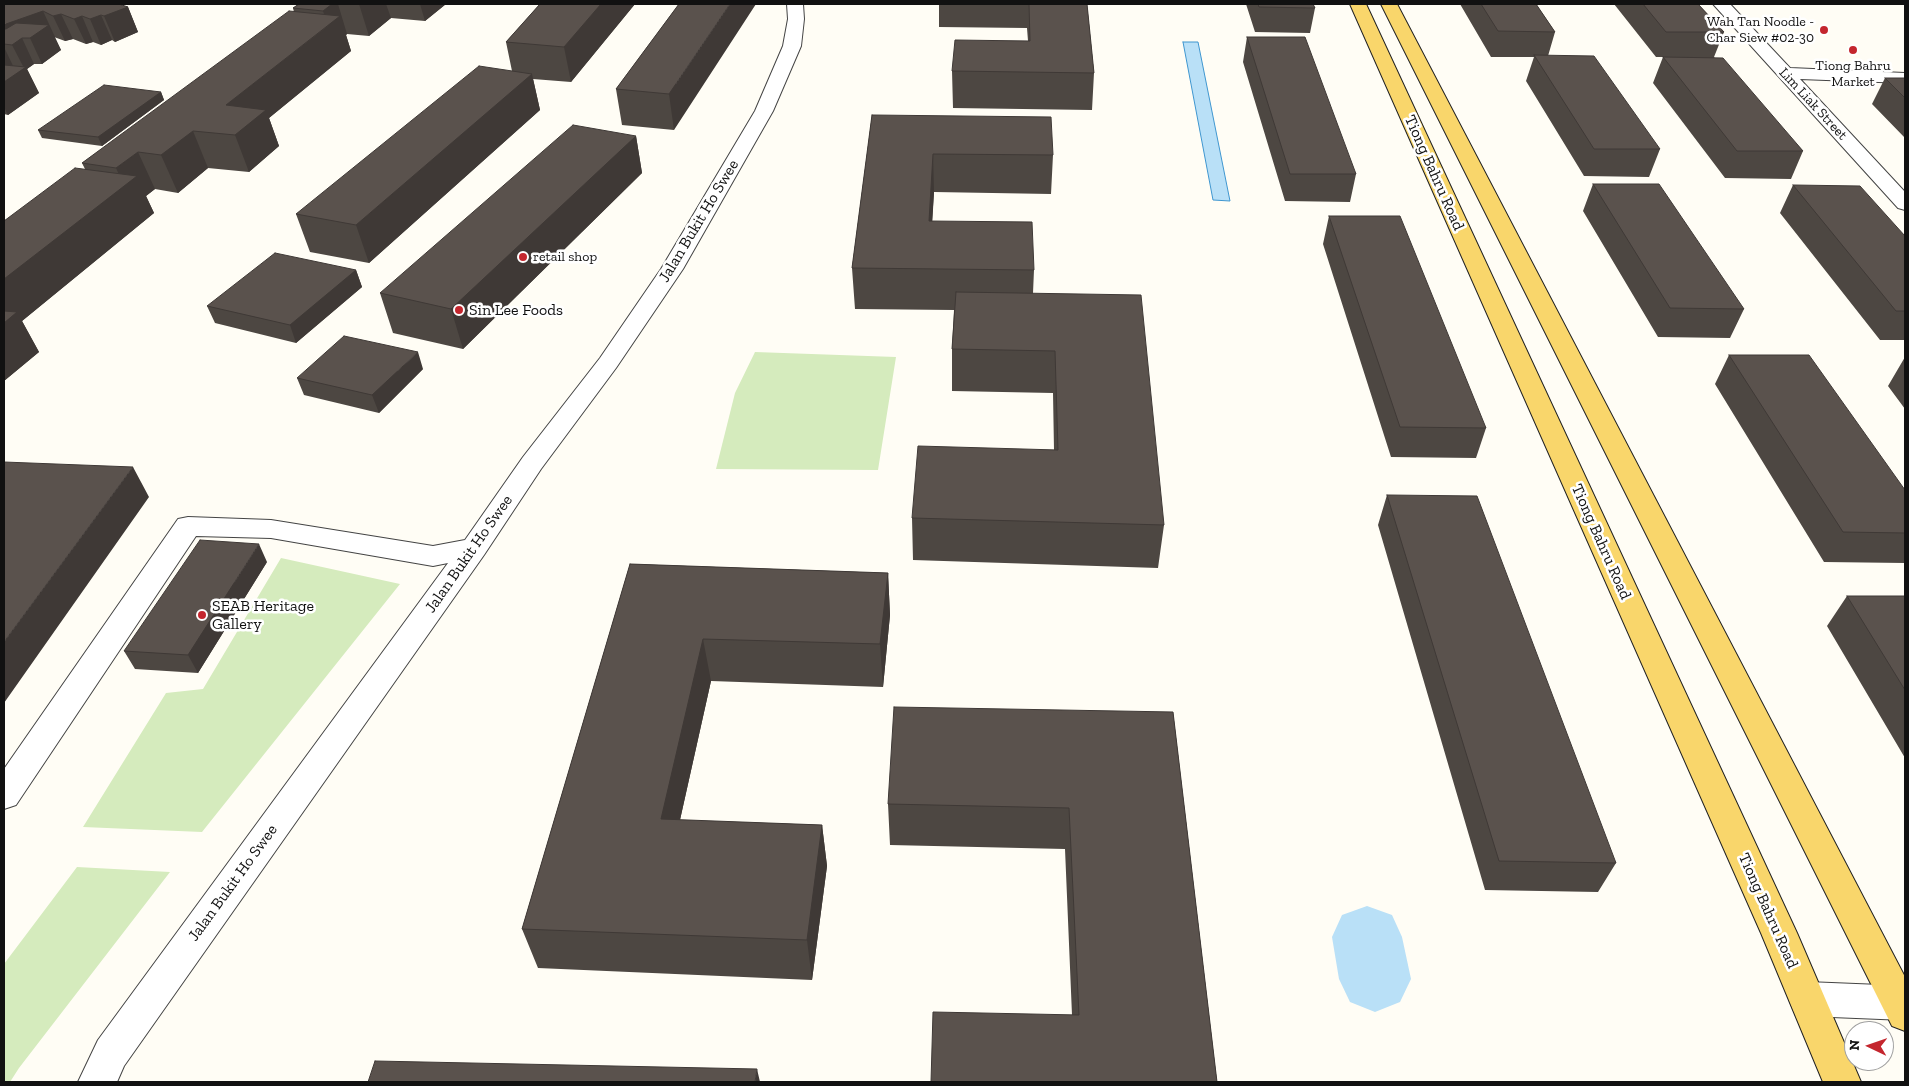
<!DOCTYPE html>
<html>
<head>
<meta charset="utf-8">
<style>
  body { margin:0 }
  #map { position:relative; width:1909px; height:1086px; overflow:hidden; background:#fffdf5; font-family:"Zilla Slab",serif }
  canvas { display:block }
  .frame { position:absolute; inset:0; border:5px solid #111; pointer-events:none }
  .north { position:absolute; left:1844px; top:1021px; width:50px; height:50px; box-sizing:border-box; background:#fff; border:1px solid #a0a0a0; border-radius:50%; rotate:273deg; font-size:14px; font-weight:700; line-height:20px; text-align:center; color:#111 }
  .north::after { content:''; display:block; margin:auto; width:18px; height:22px; background:#c4262e; clip-path:polygon(50% 0,100% 100%,50% 72%,0 100%) }
</style>
</head>
<body>
<div id="map">
<canvas width="1909" height="1086"></canvas>
<div class="frame"></div>
<div class="north">N</div>
</div>
<script>
const ctx = document.querySelector('canvas').getContext('2d');
ctx.lineJoin = 'round';
function fillPath(path, color) {
  ctx.fillStyle = color;
  ctx.fill(path, 'evenodd');
}
function toPath(rows) {
  const path = new Path2D();
  for (const r of rows) {
    path.moveTo(r[0], r[1]);
    for (let i = 2; i < r.length; i += 2) path.lineTo(r[i], r[i + 1]);
  }
  return path;
}
function trace(path, color, width, dash) {
  ctx.strokeStyle = color;
  ctx.lineWidth = width;
  ctx.lineCap = dash ? 'butt' : 'round';
  ctx.setLineDash(dash || []);
  ctx.stroke(path);
}
function write(font, color, halo, rows, align = 'center') {
  ctx.font = font + ' "Zilla Slab",serif';
  ctx.lineWidth = 5;
  ctx.setLineDash([]);
  ctx.textBaseline = 'middle';
  ctx.strokeStyle = halo;
  ctx.fillStyle = color;
  for (const [text, x, y, turn = 0] of rows) {
    ctx.save();
    ctx.translate(x, y);
    ctx.rotate((+turn || 0) * Math.PI / 180);
    ctx.textAlign = isNaN(turn) ? turn : align;
    if (halo) ctx.strokeText(text, 0, 0);
    ctx.fillText(text, 0, 0);
    ctx.restore();
  }
}
const green = toPath([
  [755,352,896,357,878,470,716,469,735,393],
  [281,558,400,584,202,832,83,827,166,693,203,689],
  [77,867,170,872,19,1068,10,1082,4,1082,4,964]
]);
const water = toPath([
  [1183,42,1198,42,1230,201,1213,200,1183,42]
]);
const canal = toPath([
  [1367,906,1392,915,1402,937,1411,979,1400,1002,1375,1012,1350,1002,1339,979,1332,937,1342,915,1367,906]
]);
const minor = toPath([
  [787,4,803,4,804,19,801,46,773,111,683,269,616,368,541,469,484,555,124,1066,117,1082,78,1082,98,1040,448,563,433,566,271,538,196,536,16,805,4,809,4,769,178,519,188,517,271,520,433,546,465,540,523,457,600,358,661,269,755,111,783,46,788,19,787,4],
  [1713,4,1730,4,1790,68,1905,73,1905,83,1800,79,1905,192,1905,210,1898,208,1713,4],
  [1807,982,1905,986,1905,1020,1807,1016,1794,1011,1789,999,1794,987,1807,982]
]);
const major = toPath([
  [1350,4,1366,4,1797,933,1861,1082,1823,1082,1761,933,1350,4],
  [1381,4,1397,4,1905,977,1905,1031,1892,1026,1381,4]
]);
const wall = toPath([
  [299,4,446,4,425,21,391,18,369,36,347,34,346,35,351,51,269,118,279,146,249,172,208,168,178,193,155,189,146,196,154,213,22,321,39,352,4,381,4,221,85,169,82,163,294,12,293,8],
  [540,4,635,4,571,82,533,79,540,110,369,263,310,252,296,214,512,71,506,42],
  [679,4,674,130,622,125,616,89],
  [939,4,1087,4,1094,73,1092,110,953,108,952,71,1028,41,1027,28,939,27],
  [1246,4,1313,4,1315,8,1310,33,1255,32],
  [1460,4,1536,4,1555,32,1548,56,1660,149,1649,177,1584,176,1526,81,1534,57,1491,57],
  [1614,4,1698,4,1724,32,1714,57,1803,151,1791,179,1725,178,1653,83,1663,57,1656,57],
  [4,5,128,7,138,32,115,42,112,40,101,45,93,42,86,44,73,39,65,41,54,37,61,50,42,64,34,64,27,69,39,93,8,115,4,114],
  [1247,37,1356,174,1350,202,1285,201,1243,62],
  [1885,78,1905,78,1905,138,1872,104],
  [161,92,164,100,102,146,42,138,38,130],
  [872,115,1053,155,1051,194,934,192,932,221,1034,270,1033,293,1164,525,1158,568,913,560,912,518,1054,450,1053,393,952,391,952,349,954,310,855,309,852,268],
  [636,136,642,173,463,349,393,333,380,293],
  [1593,184,1744,309,1730,338,1658,337,1583,211],
  [1793,185,1905,236,1905,340,1880,340,1780,213],
  [1329,216,1486,428,1476,458,1391,457,1323,244],
  [356,270,362,287,296,343,215,323,207,306],
  [1729,355,1905,490,1905,563,1824,562,1715,384],
  [1905,357,1905,409,1888,386],
  [423,369,379,413,304,395,297,378],
  [1387,495,1616,863,1598,892,1485,890,1378,525],
  [267,562,198,673,135,669,124,651],
  [630,564,888,573,890,615,883,687,711,681,680,820,822,825,827,866,812,980,538,968,522,929],
  [1847,596,1905,596,1905,758,1827,626],
  [1173,712,1217,1082,1072,1015,1065,849,890,845,888,804]
]);
const shadedWall = toPath([
  [332,4,338,4,347,34,346,35,351,51,269,118,279,146,249,172,235,135,226,105,328,26,323,11],
  [359,4,386,4,391,18,369,36],
  [420,4,446,4,425,21],
  [601,4,635,4,571,82,564,47],
  [730,4,756,4,674,130,669,94],
  [128,7,138,32,115,42,104,16],
  [43,11,61,50,42,64,30,38,22,38,34,64,27,69,39,93,8,115,4,107,4,82,24,68,12,45,4,38,4,26,6,24],
  [61,14,73,39,65,41,53,16],
  [101,15,112,40,101,45,90,19],
  [82,16,93,42,86,44,74,19],
  [4,47,15,70,4,67],
  [532,74,540,110,369,263,356,225],
  [161,92,164,100,102,146,98,137],
  [193,131,208,168,178,193,161,155],
  [636,136,642,173,463,349,451,309],
  [138,152,155,189,146,196,154,213,22,321,39,352,4,381,4,279,124,186,116,168],
  [933,154,934,192,930,261,929,221],
  [356,270,362,287,296,343,290,325],
  [418,352,423,369,379,413,372,395],
  [133,467,149,497,4,703,4,642],
  [259,544,267,562,198,673,188,655],
  [888,573,890,615,883,687,880,644],
  [703,639,711,681,671,860,661,819],
  [822,825,827,866,812,980,807,940],
  [757,1069,760,1082,755,1082]
]);
const building = toPath([
  [7,4,119,4,128,7,104,16,101,15,90,19,82,16,74,19,61,14,53,16,43,11,6,24,4,26,4,5,7,4],
  [299,4,332,4,323,11,293,8,299,4],
  [540,4,601,4,564,47,506,42,540,4],
  [679,4,730,4,669,94,616,89,679,4],
  [1029,4,1087,4,1094,73,952,71,955,40,1030,41,1029,4],
  [1258,4,1313,4,1315,8,1259,7,1258,4],
  [1481,4,1536,4,1555,32,1498,31,1481,4],
  [1643,4,1698,4,1724,32,1666,32,1643,4],
  [289,11,340,16,226,105,266,110,235,135,193,131,161,155,138,152,116,168,82,163,289,11],
  [16,23,49,25,30,38,22,38,12,45,4,44,4,29,6,29,16,23],
  [1247,37,1305,37,1356,174,1290,174,1247,37],
  [1534,55,1594,56,1660,149,1594,149,1534,55],
  [1663,57,1723,58,1803,151,1737,151,1663,57],
  [4,65,26,67,4,82,4,65],
  [479,66,532,74,356,225,296,214,479,66],
  [1885,78,1905,78,1905,98,1885,78],
  [104,85,161,92,98,137,38,130,104,85],
  [872,115,1051,117,1053,155,933,154,929,221,1032,222,1034,270,852,268,872,115],
  [573,125,636,136,451,309,380,293,573,125],
  [75,168,137,176,4,279,4,221,75,168],
  [1593,184,1659,184,1744,309,1670,308,1593,184],
  [1793,185,1860,186,1905,236,1905,311,1896,311,1793,185],
  [1329,216,1400,216,1486,428,1400,427,1329,216],
  [275,253,356,270,290,325,207,306,275,253],
  [956,292,1141,295,1164,525,912,518,918,446,1058,450,1055,351,952,349,956,292],
  [4,311,17,312,4,323,4,311],
  [344,336,418,352,372,395,297,378,344,336],
  [1729,355,1809,355,1905,490,1905,533,1843,532,1729,355],
  [4,462,133,467,4,642,4,462],
  [1387,495,1477,496,1616,863,1499,861,1387,495],
  [200,540,259,544,188,655,124,651,200,540],
  [630,564,888,573,880,644,703,639,661,819,822,825,807,940,522,929,630,564],
  [1847,596,1905,596,1905,690,1847,596],
  [894,707,1173,712,1217,1082,931,1082,933,1012,1079,1015,1069,808,888,804,894,707],
  [375,1061,757,1069,755,1082,368,1082,375,1061]
]);
const markers = [
  [1824,30,5,"#c4262e"],
  [1853,50,5,"#c4262e"],
  [523,257,5,"#c4262e"],
  [459,310,5,"#c4262e"],
  [202,615,5,"#c4262e"]
];
const farPoinames = [
  ["Wah Tan Noodle -",1814,22],
  ["Char Siew #02-30",1814,38],
  ["Tiong Bahru",1853,66,"center"],
  ["Market",1853,82,"center"],
  ["retail shop",533,257,"left"]
];
const farStreetnames = [
  ["Lim Liak Street",1813,104,47]
];
const streetNames = [
  ["Tiong Bahru Road",1434,173,66],
  ["Jalan Bukit Ho Swee",699,221,-59],
  ["Tiong Bahru Road",1601,542,66],
  ["Jalan Bukit Ho Swee",469,554,-55],
  ["Jalan Bukit Ho Swee",233,883,-54],
  ["Tiong Bahru Road",1768,911,66]
];
const poiNames = [
  ["Sin Lee Foods",469,310],
  ["SEAB Heritage",212,606],
  ["Gallery",212,624]
];
fillPath(green, '#d5ebbd');
fillPath(water, '#b9e0f7');
trace(water, '#3f96cf', 1);
fillPath(canal, '#b9e0f7');
trace(minor, '#444', 2);
trace(major, '#222', 2);
fillPath(minor, '#fff');
fillPath(major, '#f9d66b');
fillPath(wall, '#4d4742');
fillPath(shadedWall, '#3f3936');
fillPath(building, '#5a524d');
trace(building, '#3f3936', 1);
for (const [x, y, r, color] of markers) {
  const dot = new Path2D();
  dot.arc(x, y, r, 0, 2 * Math.PI);
  ctx.fillStyle = color;
  ctx.fill(dot);
  trace(dot, '#fff', 2);
}
write('14px', '#111', '#fff', farPoinames, 'right');
write('14px', '#111', '#fff', farStreetnames);
write('16px', '#111', '#fff', streetNames);
write('16px', '#111', '#fff', poiNames, 'left');
</script>
</body>
</html>
